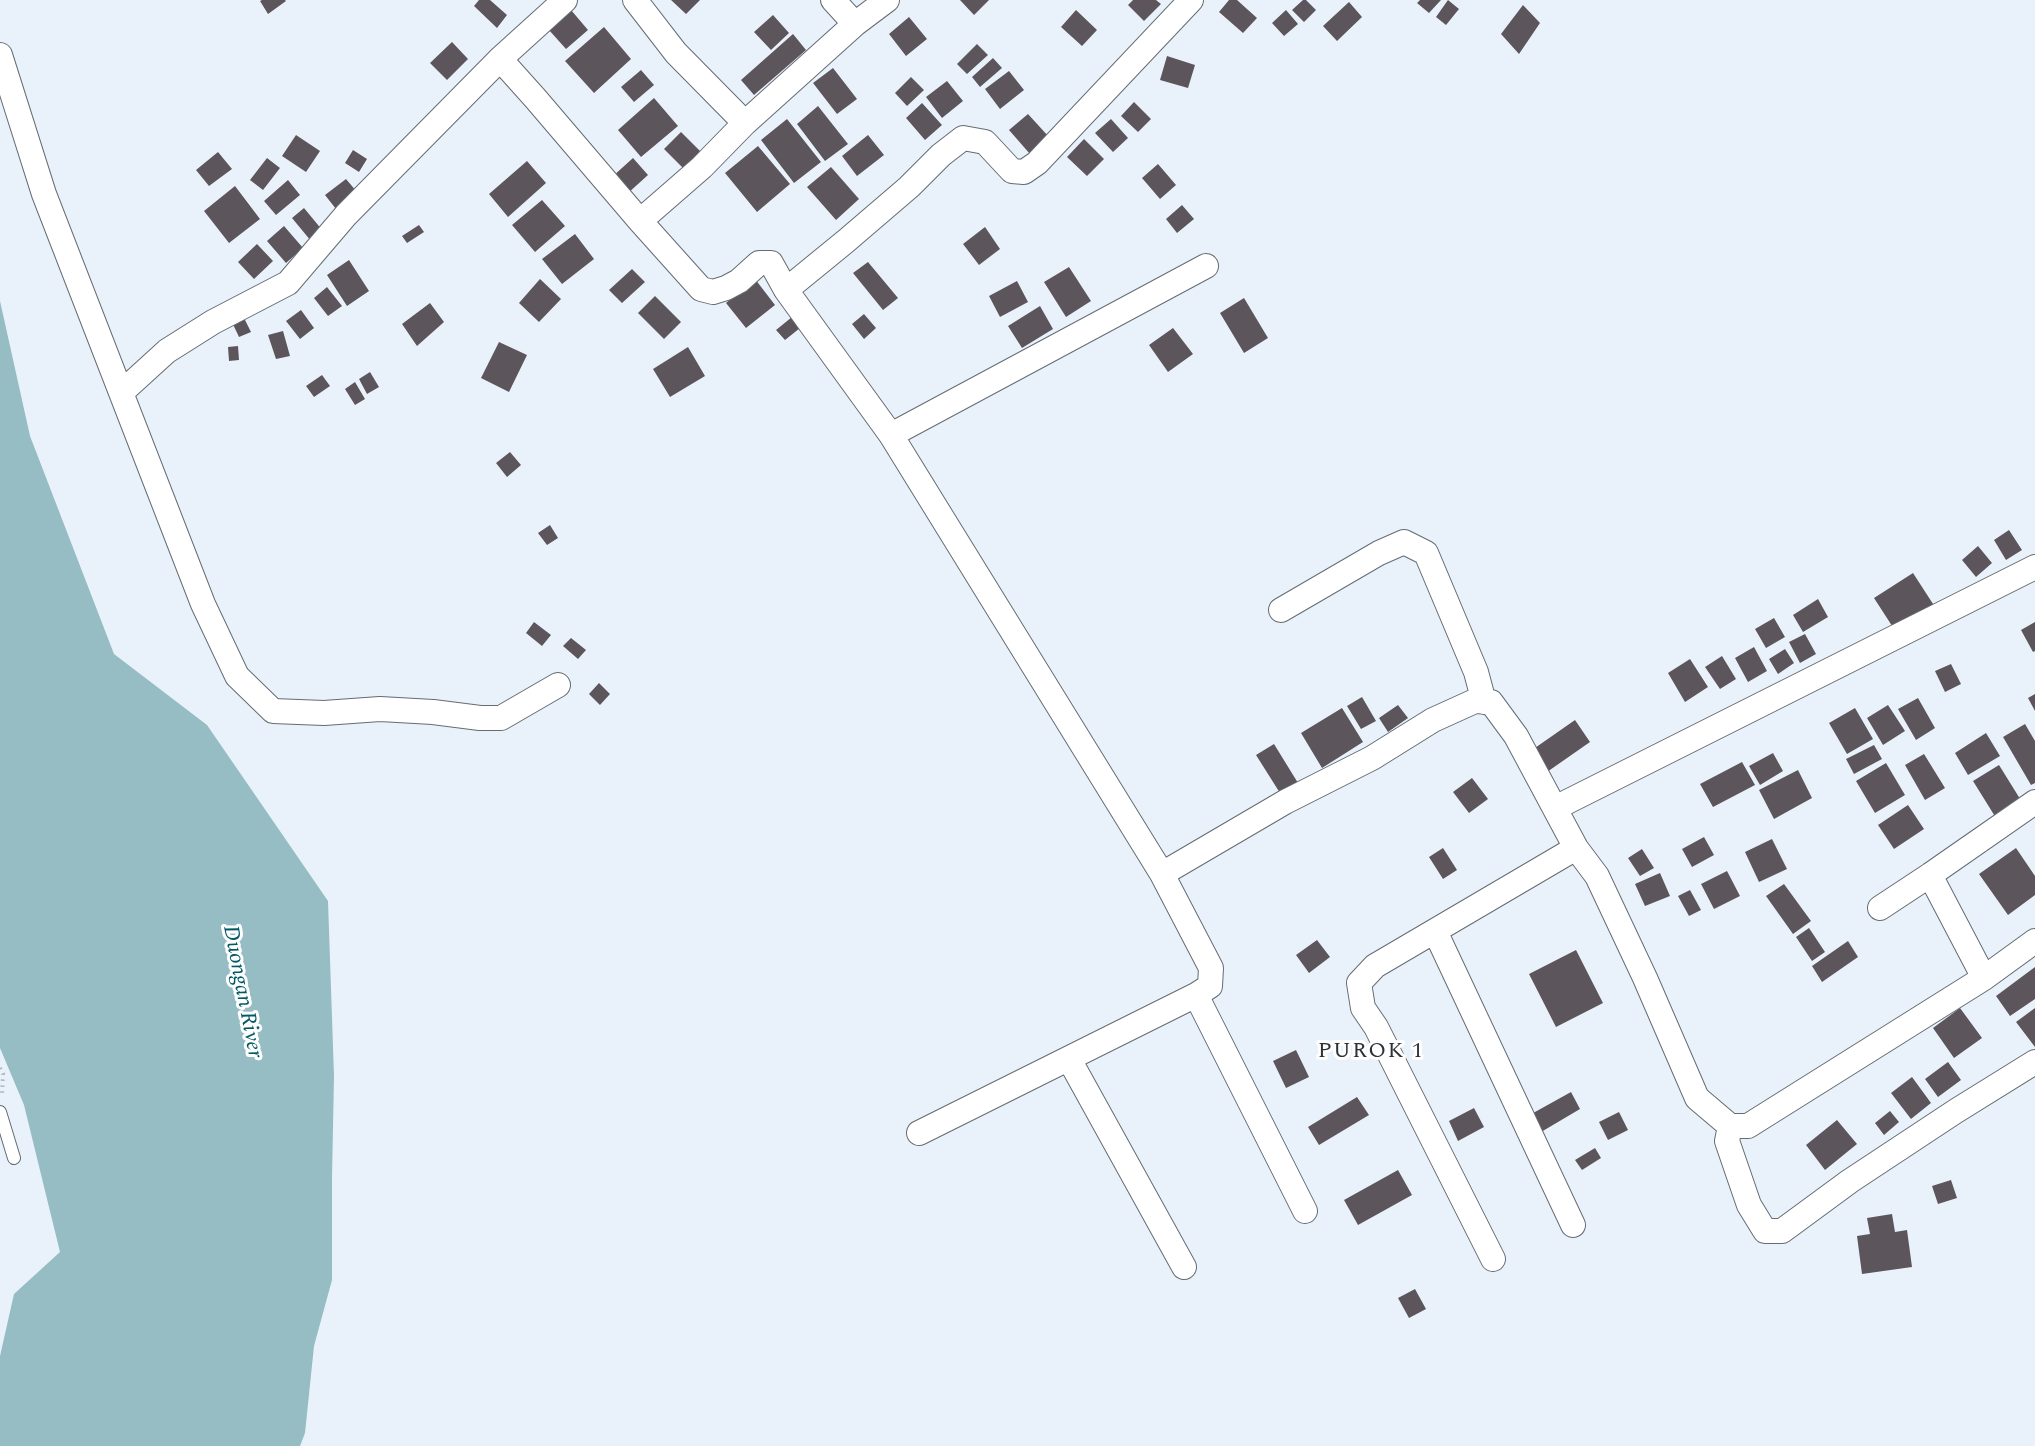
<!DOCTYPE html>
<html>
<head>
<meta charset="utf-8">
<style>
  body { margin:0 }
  canvas { display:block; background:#e9f2fa }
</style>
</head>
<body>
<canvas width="2035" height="1446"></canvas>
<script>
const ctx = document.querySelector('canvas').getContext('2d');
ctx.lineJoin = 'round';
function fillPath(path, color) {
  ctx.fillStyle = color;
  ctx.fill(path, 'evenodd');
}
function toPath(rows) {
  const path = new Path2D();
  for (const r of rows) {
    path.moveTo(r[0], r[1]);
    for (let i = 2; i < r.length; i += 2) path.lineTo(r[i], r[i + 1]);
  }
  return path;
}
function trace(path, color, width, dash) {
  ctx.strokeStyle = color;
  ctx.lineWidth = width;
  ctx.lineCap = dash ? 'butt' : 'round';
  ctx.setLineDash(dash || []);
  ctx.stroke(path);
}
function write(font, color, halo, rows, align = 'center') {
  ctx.font = font + ' Spectral,serif';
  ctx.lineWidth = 6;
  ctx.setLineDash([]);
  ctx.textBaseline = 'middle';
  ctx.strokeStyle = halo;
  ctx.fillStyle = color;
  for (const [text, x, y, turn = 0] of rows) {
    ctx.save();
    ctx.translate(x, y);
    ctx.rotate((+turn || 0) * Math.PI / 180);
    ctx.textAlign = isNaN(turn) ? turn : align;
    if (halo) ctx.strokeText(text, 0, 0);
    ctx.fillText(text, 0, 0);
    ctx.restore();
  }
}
const water = toPath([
  [0,301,30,436,114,654,207,725,328,901,334,1076,332,1177,332,1280,314,1346,305,1433,300,1446,0,1446,0,1356,14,1294,60,1252,24,1105,0,1048]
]);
const building = toPath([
  [262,0,285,0,286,1,268,14,260,1],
  [479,0,490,0,507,15,497,28,474,6],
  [671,0,700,0,686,14],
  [960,0,989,0,974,15],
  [1133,0,1156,0,1161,4,1144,21,1128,5],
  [1229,0,1237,0,1257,18,1243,33,1219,12],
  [1303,0,1306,0,1316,10,1304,22,1292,10],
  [1420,0,1441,0,1429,13,1417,3],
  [1448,0,1459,9,1446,25,1436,17],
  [1349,2,1362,17,1337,41,1323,26],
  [1523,5,1540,23,1519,54,1501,34],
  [571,10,588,30,566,49,549,30],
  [1076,10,1097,30,1082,46,1061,27],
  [1286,10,1298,24,1284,36,1272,23],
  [773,15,789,33,771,50,754,32],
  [909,17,927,39,906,56,889,34],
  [604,27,631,59,594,93,565,61],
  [793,34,806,50,754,95,741,80],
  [452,42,468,59,447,80,430,63],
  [977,44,988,55,967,74,957,64],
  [1167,56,1195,65,1188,88,1160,80],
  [993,58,1002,68,980,87,972,77],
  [833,68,857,99,837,114,813,83],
  [641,70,654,85,634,102,621,87],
  [1009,71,1024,90,1000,109,985,89],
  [911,77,924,90,907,106,895,93],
  [947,81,963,101,942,118,926,97],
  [654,98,678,126,641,157,618,130],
  [1134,102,1151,119,1138,132,1121,116],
  [922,103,942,125,925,140,906,118],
  [818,106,848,144,825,161,797,124],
  [1028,114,1049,137,1030,154,1009,130],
  [787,119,821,162,794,183,761,140],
  [1111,119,1128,138,1113,152,1095,133],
  [681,132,702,153,685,170,664,149],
  [296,135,320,151,306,172,282,156],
  [868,135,884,155,857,176,842,156],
  [1084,139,1104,159,1087,176,1067,157],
  [758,146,790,184,757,212,725,173],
  [353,150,367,159,359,172,345,163],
  [218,152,232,169,209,186,196,170],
  [267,158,280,168,263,190,250,180],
  [633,158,648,175,627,194,612,177],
  [527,161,546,183,508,217,489,194],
  [1158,164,1176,185,1160,199,1142,178],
  [831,167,859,199,836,220,807,187],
  [346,179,357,192,336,209,325,195],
  [288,180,300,195,276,215,264,201],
  [235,186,260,219,229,243,204,211],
  [542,200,565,226,535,252,512,225],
  [1182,205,1194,219,1177,233,1166,219],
  [304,208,323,231,311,241,292,218],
  [419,225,424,232,407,243,402,236],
  [284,226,303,248,286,263,267,241],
  [985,227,1000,249,979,265,963,244],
  [575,234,594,259,562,284,542,259],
  [257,244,273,261,254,279,238,262],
  [349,260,369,291,347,306,327,275],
  [868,262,898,298,883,310,853,273],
  [1069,267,1091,301,1066,317,1044,282],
  [632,269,645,282,622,303,609,290],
  [540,279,561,299,539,322,519,303],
  [755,279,775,305,746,328,726,303],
  [1017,281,1028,302,1000,317,989,296],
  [327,287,342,306,328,316,314,298],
  [655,296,681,322,664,339,638,313],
  [1244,298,1268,338,1244,353,1220,313],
  [430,303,444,322,417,346,402,324],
  [1040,306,1053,329,1022,348,1008,326],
  [301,310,314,328,300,339,286,321],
  [241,312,251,332,239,337,230,318],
  [864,314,876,328,864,339,852,324],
  [792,317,800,328,785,340,776,330],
  [1173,328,1193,354,1168,372,1149,345],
  [283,331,290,356,276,359,268,335],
  [499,342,527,355,509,392,481,378],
  [238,346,239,360,229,361,228,347],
  [688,347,705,376,670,397,653,369],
  [370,372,379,387,367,394,359,379],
  [322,375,330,386,314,397,306,386],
  [355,382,365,399,355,405,345,389],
  [510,452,521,465,507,477,496,463],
  [550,525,558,538,547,545,538,533],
  [2009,530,2022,550,2006,560,1994,540],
  [1978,546,1992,563,1976,577,1962,560],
  [1913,573,1935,607,1896,632,1874,598],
  [1818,599,1828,617,1803,632,1793,615],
  [1774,618,1785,637,1766,648,1755,629],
  [534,622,551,635,542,646,526,633],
  [2035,622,2035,651,2033,652,2021,630],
  [1805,634,1816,654,1800,663,1789,642],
  [571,638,586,650,578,659,563,646],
  [1754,647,1767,671,1748,682,1735,658],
  [1785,649,1794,663,1778,674,1769,659],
  [1722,656,1736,679,1720,689,1705,667],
  [1690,659,1708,687,1685,702,1668,673],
  [1951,664,1961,684,1945,692,1935,671],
  [599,683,610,694,600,705,589,694],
  [2035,694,2035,711,2028,698],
  [1362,697,1376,721,1361,729,1347,706],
  [1918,698,1935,728,1916,740,1898,709],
  [1398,705,1408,718,1388,732,1379,718],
  [1888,705,1905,731,1883,745,1867,718],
  [1342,708,1363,742,1322,768,1301,733],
  [1855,708,1873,739,1847,754,1829,723],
  [1575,720,1590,742,1547,772,1532,750],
  [2025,724,2035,741,2035,783,2031,785,2003,737],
  [1986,733,2000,756,1968,775,1955,753],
  [1274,744,1298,783,1280,793,1256,755],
  [1874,745,1882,759,1854,774,1846,759],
  [1773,753,1783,771,1760,785,1749,766],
  [1924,754,1945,788,1925,800,1905,765],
  [1742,762,1755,785,1713,807,1700,784],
  [1886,763,1905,795,1875,813,1856,781],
  [1999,765,2022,802,1996,818,1973,781],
  [1798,770,1812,798,1774,819,1759,790],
  [1472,778,1488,799,1469,813,1453,792],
  [1908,805,1924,829,1894,849,1878,825],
  [1704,837,1714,855,1692,867,1682,849],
  [1772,839,1787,869,1759,882,1745,852],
  [1443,848,1457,870,1443,879,1429,857],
  [2016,848,2035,876,2035,895,2008,915,1979,874],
  [1642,849,1654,868,1640,876,1628,858],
  [1727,871,1740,896,1714,909,1701,884],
  [1660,873,1670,896,1645,906,1635,884],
  [1784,884,1811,921,1793,934,1766,896],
  [1690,890,1701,910,1689,916,1678,896],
  [1809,928,1825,952,1812,961,1796,937],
  [1317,940,1330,957,1309,973,1296,955],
  [1848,941,1858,957,1822,982,1812,966],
  [1576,950,1603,1003,1556,1027,1529,974],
  [2035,967,2035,999,2010,1016,1996,996],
  [1960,1008,1982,1038,1954,1058,1933,1028],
  [2035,1008,2035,1047,2016,1022],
  [1296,1050,1309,1077,1286,1088,1273,1061],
  [1948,1062,1961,1080,1938,1097,1925,1079],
  [1912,1077,1931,1103,1911,1119,1891,1093],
  [1571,1092,1580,1109,1536,1135,1526,1117],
  [1357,1097,1369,1115,1319,1145,1308,1127],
  [1474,1108,1484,1127,1458,1141,1449,1121],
  [1890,1111,1899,1122,1884,1135,1875,1123],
  [1619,1112,1628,1130,1608,1140,1599,1122],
  [1837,1120,1857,1144,1825,1170,1806,1145],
  [1595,1148,1601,1158,1582,1170,1575,1160],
  [1398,1170,1412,1195,1358,1225,1344,1200],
  [1951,1180,1957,1198,1938,1204,1932,1186],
  [1892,1214,1895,1232,1907,1230,1912,1267,1862,1274,1857,1236,1870,1234,1867,1218],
  [1415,1289,1426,1309,1409,1318,1398,1298]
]);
const path = toPath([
  [0,1068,3,1074,2,1094]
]);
const lane = toPath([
  [0,1112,14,1158]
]);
const street = toPath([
  [635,0,676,53,745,123],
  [833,0,855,24],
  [0,55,44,194,203,604,237,676,273,711,324,713,380,709,433,712,480,718,501,718,558,685],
  [500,59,535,98,640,221,701,289,713,292,726,288,739,281,759,263,771,263,786,290,891,435,1162,874,1211,968,1210,986,1196,995,919,1133],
  [640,221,702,167,745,123,855,24,887,0],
  [786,290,846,241,909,187,941,155,963,138,985,142,1012,171,1024,172,1037,163,1191,0],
  [122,392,167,351,213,322,288,283,346,215,500,59,565,0],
  [891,435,1206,266],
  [1281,610,1379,553,1404,542,1426,553,1476,672,1484,702],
  [1555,808,2035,567],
  [1162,874,1285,802,1372,758,1433,720,1475,701,1491,702,1516,736,1576,848,1597,876,1645,978,1697,1098,1730,1126,1748,1126,1984,978,2035,941],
  [1930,875,1984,978],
  [1880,908,1930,875,2035,802],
  [1435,931,1573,1225],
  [1196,995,1305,1211],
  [1069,1059,1184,1267],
  [1730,1126,1727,1141,1749,1205,1765,1231,1782,1231,1850,1181,1956,1111,2035,1062],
  [1493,1259,1376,1027,1363,1008,1359,983,1375,966,1576,848]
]);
const waterNames = [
  ["Duongan River",241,992,79]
];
const neighbourhoodNames = [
  ["PUROK 1",1371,1053]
];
fillPath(water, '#96bcc4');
fillPath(building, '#5d555c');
trace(lane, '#656c73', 14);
trace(street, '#656c73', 26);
trace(path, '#aeb6bc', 4, [1.5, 4.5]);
trace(lane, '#fff', 12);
trace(street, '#fff', 24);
write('italic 22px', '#035865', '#fefefe', waterNames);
ctx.letterSpacing = '1.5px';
write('22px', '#2e3235', '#fefefe', neighbourhoodNames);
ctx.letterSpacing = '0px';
</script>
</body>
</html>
